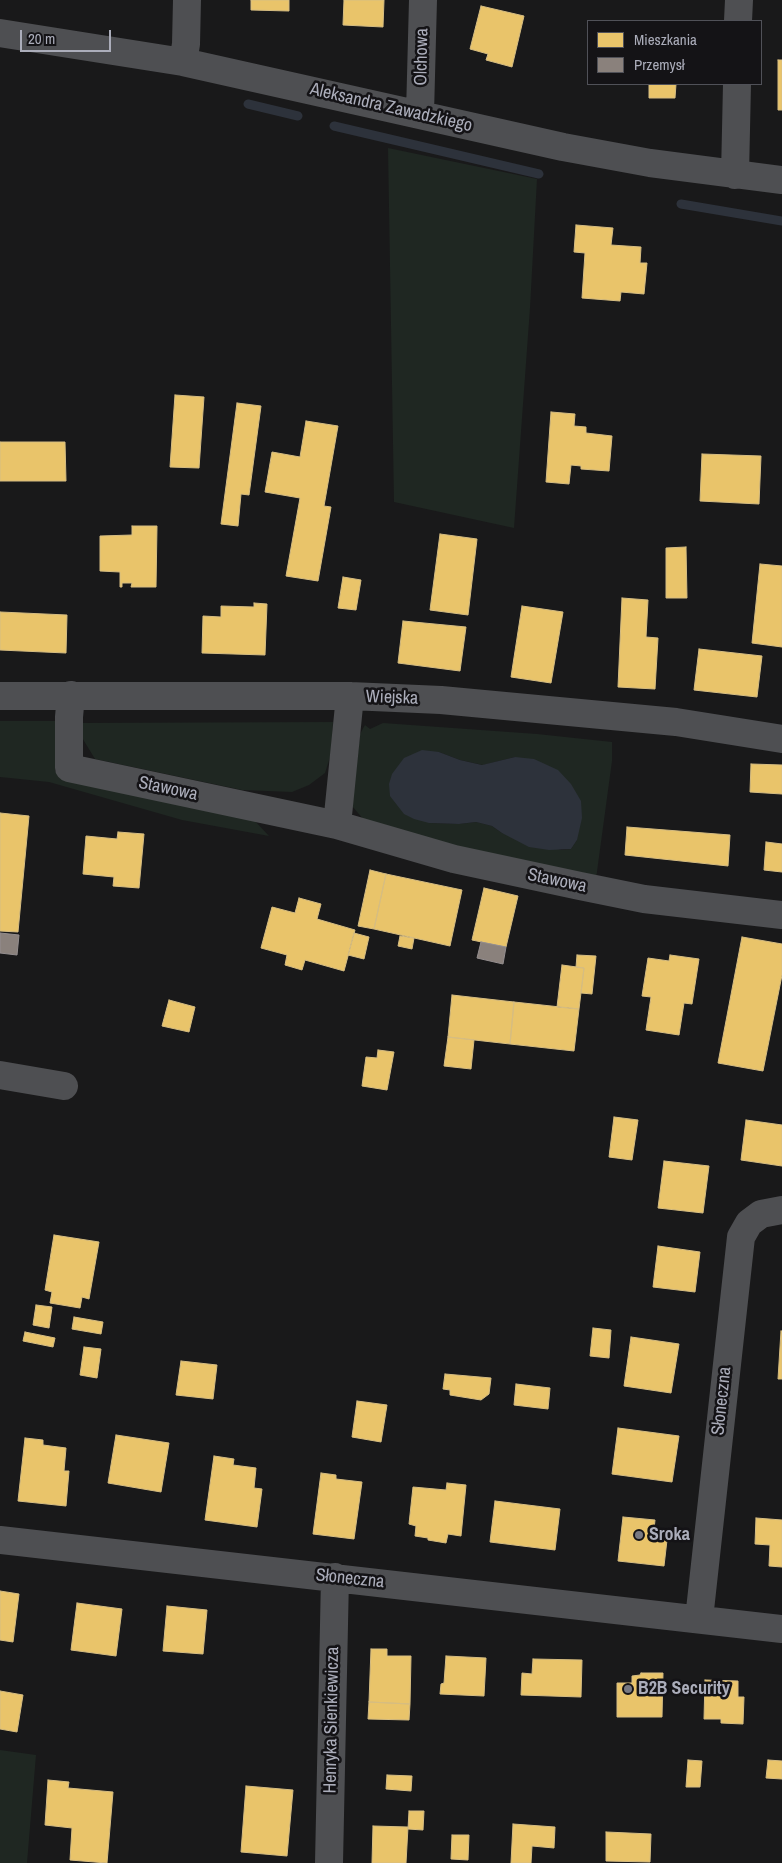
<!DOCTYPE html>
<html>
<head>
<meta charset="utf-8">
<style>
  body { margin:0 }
  #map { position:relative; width:782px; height:1863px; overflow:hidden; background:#19191a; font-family:"Archivo Narrow",sans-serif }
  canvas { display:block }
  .legend { position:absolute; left:587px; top:20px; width:175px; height:65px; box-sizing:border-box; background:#141316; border:1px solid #505158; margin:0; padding:6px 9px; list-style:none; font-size:15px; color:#abadba }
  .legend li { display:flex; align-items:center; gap:10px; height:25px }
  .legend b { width:25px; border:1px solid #505158 }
  .scale { position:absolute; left:20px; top:30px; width:91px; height:22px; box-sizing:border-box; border:2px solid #abadba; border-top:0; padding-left:6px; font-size:15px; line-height:18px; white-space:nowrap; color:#abadba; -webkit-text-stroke:4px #141316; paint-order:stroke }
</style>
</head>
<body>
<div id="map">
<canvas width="782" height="1863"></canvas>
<ul class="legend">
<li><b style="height:14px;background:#e9c46a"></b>Mieszkania</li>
<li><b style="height:14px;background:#8a817c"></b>Przemysł</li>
</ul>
<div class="scale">20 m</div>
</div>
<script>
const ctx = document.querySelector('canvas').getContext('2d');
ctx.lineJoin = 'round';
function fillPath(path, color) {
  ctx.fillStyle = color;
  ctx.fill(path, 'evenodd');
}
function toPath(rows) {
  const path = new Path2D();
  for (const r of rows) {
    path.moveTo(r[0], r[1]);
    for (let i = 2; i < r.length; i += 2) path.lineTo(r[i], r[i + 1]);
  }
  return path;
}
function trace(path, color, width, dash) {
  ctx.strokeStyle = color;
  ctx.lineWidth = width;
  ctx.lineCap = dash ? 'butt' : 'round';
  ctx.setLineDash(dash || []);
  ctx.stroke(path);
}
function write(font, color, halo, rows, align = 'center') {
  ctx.font = font + ' "Archivo Narrow",sans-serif';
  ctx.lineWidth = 5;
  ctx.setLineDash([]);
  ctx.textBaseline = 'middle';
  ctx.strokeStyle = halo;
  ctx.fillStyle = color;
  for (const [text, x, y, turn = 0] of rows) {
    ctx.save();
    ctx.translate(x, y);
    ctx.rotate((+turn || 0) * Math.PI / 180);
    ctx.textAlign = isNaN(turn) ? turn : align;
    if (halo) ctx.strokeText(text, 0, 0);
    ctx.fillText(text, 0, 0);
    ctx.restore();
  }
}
const green = toPath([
  [388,148,537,179,530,308,514,528,394,502],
  [0,721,59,721,55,771,254,820,269,836,182,820,49,782,0,777],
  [333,722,331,754,325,773,309,785,292,792,242,790,95,759,81,736,77,723],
  [383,723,537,734,612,742,612,761,596,879,370,827,352,806,360,734,365,725,370,729],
  [439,752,460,760,483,765,515,757,577,840,571,849,561,850,502,833,492,826,476,822,459,824,429,823],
  [0,1750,36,1755,27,1863,0,1863]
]);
const water = toPath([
  [422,750,439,752,460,760,482,765,515,757,534,759,558,770,571,784,581,801,582,818,577,840,571,849,549,850,529,847,502,833,492,826,476,822,459,824,429,823,414,819,404,814,390,796,389,784,392,774,404,758]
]);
const homes = toPath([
  [251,0,289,0,289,11,251,10,251,0],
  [344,0,384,0,383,27,343,25,344,0],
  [481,6,524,16,512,67,486,60,488,54,470,49,481,6],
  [778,60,782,60,782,110,778,110,778,60],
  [649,84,676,84,675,98,649,98,649,84],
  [576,225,613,228,611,245,641,247,640,263,647,263,644,294,621,292,620,301,582,298,585,253,574,252,576,225],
  [175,395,204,397,199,468,170,467,175,395],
  [237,403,261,406,249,495,241,494,238,526,221,524,237,403],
  [551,412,575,414,574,426,586,427,586,433,612,436,609,471,581,469,581,466,571,465,569,484,546,482,551,412],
  [306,421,338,426,324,506,331,507,318,581,286,576,300,498,265,492,272,452,300,457,306,421],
  [0,442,65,442,66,481,0,481,0,442],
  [702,454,761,456,759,504,700,501,702,454],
  [132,526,157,526,156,587,131,587,132,583,122,583,122,587,120,587,120,572,100,571,100,536,132,535,132,526],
  [440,534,477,539,468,615,430,610,440,534],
  [686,547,687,598,666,598,666,548,686,547],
  [760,564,782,566,782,647,752,643,760,564],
  [343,577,361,580,356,610,338,608,343,577],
  [622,598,648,600,646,637,658,638,655,689,618,687,622,598],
  [254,603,267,604,265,655,202,653,203,616,221,617,221,606,254,607,254,603],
  [522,606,563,612,551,683,511,677,522,606],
  [0,612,67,615,66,653,0,650,0,612],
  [403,621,466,627,460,671,398,663,403,621],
  [699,649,762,656,757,697,694,690,699,649],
  [751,764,782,765,782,794,750,792,751,764],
  [0,813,29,816,18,932,0,931,0,813],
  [627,827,730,835,728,866,625,855,627,827],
  [118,832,144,834,139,888,113,886,114,877,83,874,86,836,117,839,118,832],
  [766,842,782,844,782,872,764,870,766,842],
  [370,870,386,874,374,929,358,926,370,870],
  [386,874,462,890,450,946,374,929,386,874],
  [484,888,518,896,506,947,472,940,484,888],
  [299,898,321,904,317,919,355,930,344,971,305,960,302,970,285,965,287,955,261,948,272,907,295,913,299,898],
  [354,933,369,937,364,959,348,955,354,933],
  [400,936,414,938,412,949,398,946,400,936],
  [742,937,782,944,782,975,763,1071,718,1063,742,937],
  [577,955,596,956,592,994,581,993,584,968,576,967,577,955],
  [670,955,699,959,692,1004,684,1003,679,1035,646,1030,651,997,642,996,648,958,669,961,670,955],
  [562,965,584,968,579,1009,557,1007,562,965],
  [452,995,514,1002,510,1044,448,1037,452,995],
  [169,1000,195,1007,189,1032,162,1026,169,1000],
  [514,1002,579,1009,574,1051,510,1044,514,1002],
  [448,1037,474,1040,471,1069,444,1066,448,1037],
  [378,1050,394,1052,387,1090,362,1086,366,1057,377,1058,378,1050],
  [614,1117,638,1120,632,1160,609,1157,614,1117],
  [746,1120,782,1125,782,1166,741,1160,746,1120],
  [664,1161,709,1166,703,1213,658,1208,664,1161],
  [54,1235,99,1242,89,1299,82,1297,80,1308,50,1303,52,1292,45,1290,54,1235],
  [658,1246,700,1252,695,1292,653,1287,658,1246],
  [36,1305,52,1307,49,1328,33,1325,36,1305],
  [74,1317,103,1322,101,1334,72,1329,74,1317],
  [593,1328,611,1330,609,1358,590,1356,593,1328],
  [781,1331,782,1331,782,1379,778,1379,781,1331],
  [25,1332,55,1338,53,1347,23,1341,25,1332],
  [631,1337,679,1344,671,1393,624,1386,631,1337],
  [84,1347,101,1349,97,1378,80,1375,84,1347],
  [181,1361,217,1365,213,1399,176,1395,181,1361],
  [445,1374,491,1378,489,1394,481,1400,450,1395,450,1390,443,1389,445,1374],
  [516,1384,550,1388,548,1409,514,1405,516,1384],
  [357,1401,387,1405,381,1442,352,1437,357,1401],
  [618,1428,679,1436,672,1482,612,1474,618,1428],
  [116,1435,169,1443,161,1492,108,1483,116,1435],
  [25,1438,43,1440,43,1445,66,1448,64,1471,69,1471,66,1506,18,1501,25,1438],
  [214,1456,234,1459,233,1465,256,1468,254,1488,262,1489,257,1527,205,1520,214,1456],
  [321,1473,336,1475,336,1479,362,1482,354,1539,313,1534,321,1473],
  [447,1483,466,1485,461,1536,448,1534,446,1543,428,1540,428,1538,415,1536,416,1526,409,1524,413,1487,446,1490,447,1483],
  [495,1501,560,1509,555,1550,490,1542,495,1501],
  [623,1517,655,1520,653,1539,667,1540,664,1566,618,1561,623,1517],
  [756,1518,782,1520,782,1567,769,1566,770,1545,755,1544,756,1518],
  [0,1591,19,1594,13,1642,0,1640,0,1591],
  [77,1603,122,1609,116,1656,71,1650,77,1603],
  [167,1606,207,1610,203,1654,163,1651,167,1606],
  [371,1649,387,1649,387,1656,411,1656,410,1704,369,1702,371,1649],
  [446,1656,486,1658,484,1696,440,1694,441,1684,444,1683,446,1656],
  [533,1659,582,1660,581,1697,521,1695,522,1673,532,1674,533,1659],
  [641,1673,663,1673,662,1717,617,1717,617,1683,632,1683,632,1676,640,1675,641,1673],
  [705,1680,738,1681,738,1697,744,1697,743,1724,721,1723,721,1719,704,1719,705,1680],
  [0,1691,23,1695,17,1732,0,1729,0,1691],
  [369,1702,410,1704,409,1720,368,1719,369,1702],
  [688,1760,702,1761,700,1787,686,1787,688,1760],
  [768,1760,782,1761,782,1779,766,1778,768,1760],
  [387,1775,412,1776,411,1791,386,1789,387,1775],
  [48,1780,69,1782,68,1788,113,1792,107,1863,70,1860,72,1828,45,1825,48,1780],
  [246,1786,293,1790,287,1856,241,1852,246,1786],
  [409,1811,424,1811,423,1830,408,1829,409,1811],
  [513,1824,555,1827,554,1848,532,1846,531,1863,511,1863,513,1824],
  [373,1826,408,1827,406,1863,372,1863,373,1826],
  [606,1832,651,1834,650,1862,606,1861,606,1832],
  [452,1835,469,1835,468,1860,451,1859,452,1835]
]);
const industry = toPath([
  [0,933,19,935,17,955,0,953,0,933],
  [481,942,506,947,503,964,477,958,481,942]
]);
const stream = toPath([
  [248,104,298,116],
  [334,126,539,174],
  [681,204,782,221]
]);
const minor = toPath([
  [738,21,739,0],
  [0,33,183,62,563,147,650,163,782,180],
  [183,62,186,44,187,0],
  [420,114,423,0],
  [735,175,737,84],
  [71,695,69,717,69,768,337,825],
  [0,696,350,696,441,700,676,722,782,739],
  [350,696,337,825,454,859,580,886,644,899,782,915],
  [0,1075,64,1086],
  [0,1540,782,1629],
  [699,1619,741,1237,749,1223,761,1214,782,1210],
  [329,1863,335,1577]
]);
const markers = [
  [639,1535,5,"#787982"],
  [628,1689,5,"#787982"]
];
const streetNames = [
  ["Olchowa",422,57,-89],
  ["Aleksandra Zawadzkiego",391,108,13],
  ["Wiejska",392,698,2],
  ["Stawowa",168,789,12],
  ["Stawowa",557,881,12],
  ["Słoneczna",722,1401,-84],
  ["Słoneczna",350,1579,6],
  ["Henryka Sienkiewicza",332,1720,-89]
];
const poiNames = [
  ["Sroka",649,1535],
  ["B2B Security",638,1689]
];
fillPath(green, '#1f2722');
fillPath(water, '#2d323b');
fillPath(homes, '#e9c46a');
trace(homes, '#d6bd82', 1);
fillPath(industry, '#8a817c');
trace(industry, '#948e8f', 1);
trace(stream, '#2d323b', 9);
trace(minor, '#4e4f52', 28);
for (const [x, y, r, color] of markers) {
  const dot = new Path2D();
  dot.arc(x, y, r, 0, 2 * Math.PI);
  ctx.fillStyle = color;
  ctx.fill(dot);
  trace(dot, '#141316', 2);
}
write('18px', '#abadba', '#141316', streetNames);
write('bold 18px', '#abadba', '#141316', poiNames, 'left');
</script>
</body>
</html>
